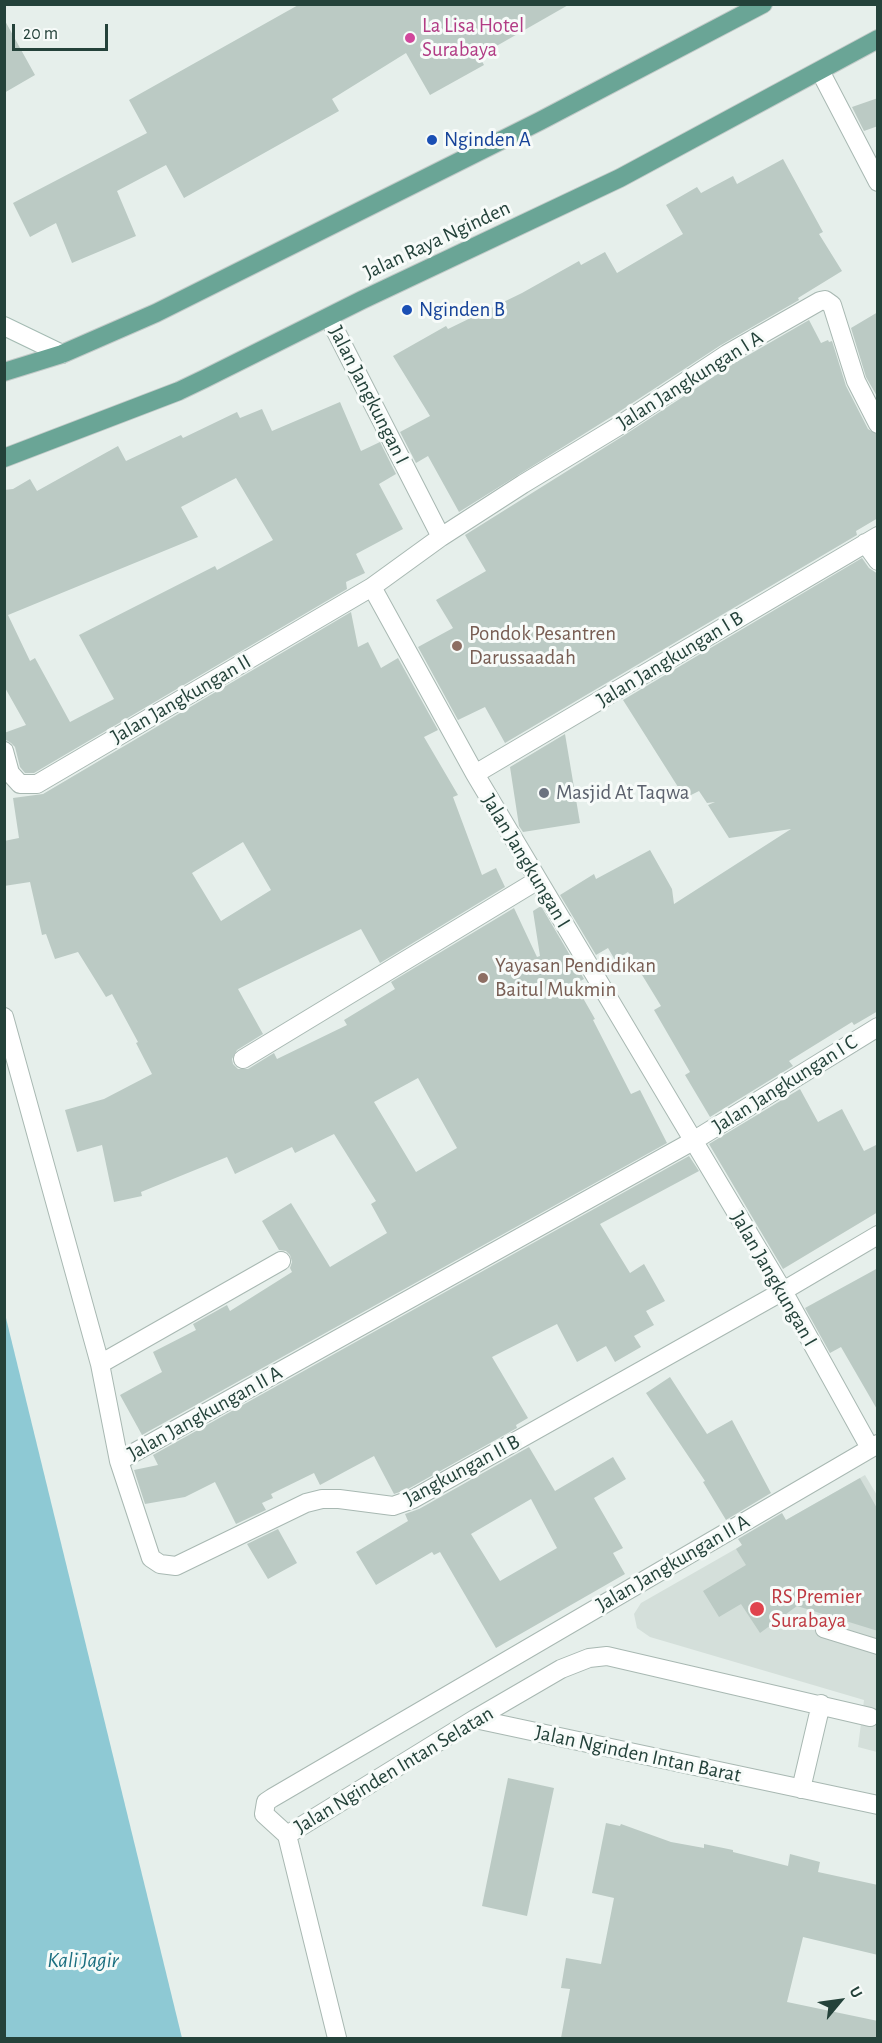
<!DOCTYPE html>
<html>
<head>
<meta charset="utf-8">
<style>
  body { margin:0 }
  #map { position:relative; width:882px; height:2043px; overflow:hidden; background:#e6efeb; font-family:"Alegreya Sans",sans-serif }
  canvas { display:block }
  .frame { position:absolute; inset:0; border:6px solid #24423a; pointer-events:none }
  .north { position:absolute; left:810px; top:1971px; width:60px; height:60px; -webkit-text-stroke:4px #f7fbf9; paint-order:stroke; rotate:61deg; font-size:16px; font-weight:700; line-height:24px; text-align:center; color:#24423a }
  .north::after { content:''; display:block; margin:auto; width:21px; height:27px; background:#24423a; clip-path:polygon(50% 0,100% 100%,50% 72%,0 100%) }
  .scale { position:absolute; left:12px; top:24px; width:96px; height:27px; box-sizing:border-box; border:3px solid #24423a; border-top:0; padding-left:8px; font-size:18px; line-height:21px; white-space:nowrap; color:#24423a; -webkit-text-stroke:4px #f7fbf9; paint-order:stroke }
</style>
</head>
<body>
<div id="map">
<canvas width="882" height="2043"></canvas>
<div class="frame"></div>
<div class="north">U</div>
<div class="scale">20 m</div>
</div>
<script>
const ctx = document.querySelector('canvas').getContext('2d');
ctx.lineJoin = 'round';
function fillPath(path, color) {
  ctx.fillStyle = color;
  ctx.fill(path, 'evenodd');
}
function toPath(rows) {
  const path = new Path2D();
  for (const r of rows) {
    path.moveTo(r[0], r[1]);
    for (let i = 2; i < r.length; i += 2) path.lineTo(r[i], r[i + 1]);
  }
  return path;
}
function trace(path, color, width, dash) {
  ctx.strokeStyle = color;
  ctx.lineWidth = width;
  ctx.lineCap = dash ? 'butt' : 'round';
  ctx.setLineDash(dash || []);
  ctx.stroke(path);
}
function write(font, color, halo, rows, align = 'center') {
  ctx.font = font + ' "Alegreya Sans",sans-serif';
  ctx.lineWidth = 6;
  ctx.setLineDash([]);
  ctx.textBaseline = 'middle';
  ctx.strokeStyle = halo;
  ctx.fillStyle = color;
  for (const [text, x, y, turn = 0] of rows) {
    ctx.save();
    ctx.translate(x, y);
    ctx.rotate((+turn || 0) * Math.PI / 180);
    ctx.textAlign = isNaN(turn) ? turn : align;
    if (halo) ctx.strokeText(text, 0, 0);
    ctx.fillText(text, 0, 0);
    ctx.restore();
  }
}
const built = toPath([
  [865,1475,878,1497,877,1752,858,1747,864,1700,650,1637,637,1628,634,1614,641,1603]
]);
const water = toPath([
  [5,1314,182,2038,5,2038]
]);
const building = toPath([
  [300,4,570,4,479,56,484,65,430,95,406,53,332,99,339,111,184,198,166,165,117,191,136,236,72,263,56,223,30,237,13,203,147,133,129,100],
  [4,19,35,75,4,93],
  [878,98,878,126,864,131,852,107],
  [783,159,823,232,819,234,842,271,798,298,799,300,721,345,611,417,459,512,428,456,416,463,400,432,430,416,393,356,446,326,448,329,522,293,579,261,581,265,605,252,617,273,683,234,666,205,697,187,701,193,733,176,737,184],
  [878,312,878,398,866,377,851,328],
  [809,320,821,343,828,340,829,342,832,341,846,386,868,429,878,435,878,518,856,531,857,535,505,743,485,707,458,720,418,647,453,628,436,600,486,571,465,535,623,436,733,364],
  [340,402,361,451,380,442,396,474,379,484,403,529,356,554,365,573,346,582,347,589,34,773,25,773,20,767,15,747,11,743,6,740,4,736,4,733,26,725,4,686,4,490,13,489,30,479,37,491,118,446,126,461,181,435,183,438,237,412,240,418,262,409,272,431],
  [236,478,273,540,217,570,215,566,79,635,114,699,70,722,35,658,30,661,8,615,198,537,181,507],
  [862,558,869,568,878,574,878,1011,854,1025,852,1022,789,1061,793,1066,710,1117,685,1075,690,1072,654,1010,661,1006,628,952,615,960,608,948,596,955,560,895,594,874,596,879,650,850,672,889,674,904,791,829,729,838,708,805,715,802,707,803,699,791,685,798,623,700],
  [351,612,358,647,368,642,381,668,398,658,438,730,424,737,458,795,453,797,482,875,496,868,505,887,380,963,361,929,238,989,263,1034,237,1050,232,1059,233,1064,238,1069,248,1069,274,1053,277,1059,347,1025,344,1020,395,989,391,982,514,908,537,957,540,956,533,911,541,906,584,979,575,984,595,1019,593,1020,631,1094,640,1090,667,1143,142,1435,120,1395,162,1372,153,1352,196,1330,193,1324,227,1305,230,1311,292,1272,290,1268,292,1262,290,1255,286,1251,279,1250,262,1221,291,1203,330,1267,387,1233,371,1204,376,1201,334,1134,295,1153,292,1147,235,1174,227,1157,141,1192,142,1196,114,1202,102,1145,77,1152,65,1110,104,1099,152,1074,136,1043,138,1042,112,994,106,997,78,952,55,959,46,934,42,935,30,882,4,886,4,841,19,838,13,798,43,794],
  [243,842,271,890,221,921,192,873],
  [418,1078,457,1148,416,1172,374,1102],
  [565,734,580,823,523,832,519,826,510,767],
  [800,1089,818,1122,842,1109,864,1151,878,1144,878,1212,783,1269,709,1144],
  [689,1156,699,1171,600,1224,630,1273,644,1264,665,1301,646,1311,654,1325,634,1336,641,1347,615,1362,606,1346,577,1362,557,1324,492,1357,528,1418,516,1425,517,1428,408,1489,394,1494,374,1456,320,1485,314,1473,271,1494,273,1498,262,1503,266,1510,236,1524,215,1482,185,1497,145,1504,134,1470,158,1465,153,1455],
  [878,1268,878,1411,841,1347,830,1353,805,1308],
  [670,1377,707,1434,732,1420,771,1493,726,1520,703,1482,705,1481,646,1393],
  [529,1447,555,1491,613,1457,626,1479,594,1498,623,1548,613,1553,625,1574,496,1648,440,1552,434,1555,432,1552,376,1585,356,1552,408,1521,405,1514,419,1509],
  [531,1499,557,1548,500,1581,471,1534],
  [860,1478,878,1510,878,1631,797,1606,760,1633,741,1604,719,1617,703,1591,746,1565,736,1549,742,1545,738,1539,782,1513,786,1520],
  [278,1529,297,1563,268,1579,247,1544],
  [508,1778,554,1788,527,1916,482,1906],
  [606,1823,620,1826,621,1824,671,1842,704,1848,704,1844,733,1850,733,1852,788,1866,790,1854,820,1862,818,1872,878,1885,878,1955,803,1937,787,2002,878,2021,878,2038,561,2038,570,1989,561,1988,566,1958,601,1964,614,1898,592,1893]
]);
const lane = toPath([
  [823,1630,878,1647]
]);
const street = toPath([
  [820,71,878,182],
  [329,318,441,537],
  [865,543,878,561],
  [372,587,475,774,783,1291,870,1448],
  [4,751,10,773,20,784,37,784,372,587,441,537,523,484,617,427,727,354,820,301,825,300,832,305,856,381,878,424],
  [475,774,878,536],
  [4,1017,100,1364,119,1461,151,1558,160,1564,176,1566,306,1503,322,1499,339,1499,393,1506,413,1499,783,1291,878,1235],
  [243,1059,538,880],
  [100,1364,281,1261],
  [119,1461,693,1141,878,1027],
  [475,1719,878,1805],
  [801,1789,821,1704],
  [287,1835,264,1814,266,1802,272,1798,878,1444],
  [287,1835,475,1719,561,1669,589,1658,607,1656,870,1717],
  [287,1835,337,2038]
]);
const secondary = toPath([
  [4,326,62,354]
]);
const primary = toPath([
  [4,372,62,354,156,313,540,121,763,4],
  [4,458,179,391,204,379,362,300,620,178,878,39]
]);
const markers = [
  [410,38,6,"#d1479c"],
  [432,140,6,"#1a4fb4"],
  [407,310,6,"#1a4fb4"],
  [457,646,6,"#8d6e63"],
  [544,793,6,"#6b7280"],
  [483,978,6,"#8d6e63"],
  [757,1609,8,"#e0444e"]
];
const hotelNames = [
  ["La Lisa Hotel",422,26],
  ["Surabaya",422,50]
];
const transitNames = [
  ["Nginden A",444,140],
  ["Nginden B",419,310]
];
const streetNames = [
  ["Jalan Raya Nginden",437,240,-25],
  ["Jalan Jangkungan I A",690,380,-32],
  ["Jalan Jangkungan I",369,395,63],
  ["Jalan Jangkungan I B",670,659,-31],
  ["Jalan Jangkungan II",181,699,-30],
  ["Jalan Jangkungan I",526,861,59],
  ["Jalan Jangkungan I C",785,1084,-32],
  ["Jalan Jangkungan I",774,1279,60],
  ["Jalan Jangkungan II A",205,1413,-29],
  ["Jangkungan II B",462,1470,-28],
  ["Jalan Jangkungan II A",673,1563,-30],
  ["Jalan Nginden Intan Barat",638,1754,12],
  ["Jalan Nginden Intan Selatan",394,1770,-31]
];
const educationNames = [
  ["Pondok Pesantren",469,634],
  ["Darussaadah",469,658],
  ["Yayasan Pendidikan",495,966],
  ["Baitul Mukmin",495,990]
];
const worshipNames = [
  ["Masjid At Taqwa",556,793]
];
const healthNames = [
  ["RS Premier",771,1597],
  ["Surabaya",771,1621]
];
const waterNames = [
  ["Kali Jagir",83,1960]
];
fillPath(built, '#d4dfda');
fillPath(water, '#8ec9d4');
fillPath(building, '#bbcac4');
trace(lane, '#a8b8b2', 16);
trace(street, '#a8b8b2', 20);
trace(secondary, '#a4bbb3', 20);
trace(primary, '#c2cac8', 20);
trace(lane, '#fff', 14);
trace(street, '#fff', 18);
trace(secondary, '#fff', 18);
trace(primary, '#6aa596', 18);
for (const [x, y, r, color] of markers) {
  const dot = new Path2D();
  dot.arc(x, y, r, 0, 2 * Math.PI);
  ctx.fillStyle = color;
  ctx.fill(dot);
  trace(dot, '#f7fbf9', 2);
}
write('21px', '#b23c85', '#f7fbf9', hotelNames, 'left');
write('21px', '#164399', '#f7fbf9', transitNames, 'left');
write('21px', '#24423a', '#f7fbf9', streetNames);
write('21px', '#785e54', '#f7fbf9', educationNames, 'left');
write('21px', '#5b616d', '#f7fbf9', worshipNames, 'left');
write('21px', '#be3a42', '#f7fbf9', healthNames, 'left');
write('italic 22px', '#1c6f80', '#f7fbf9', waterNames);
</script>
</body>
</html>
